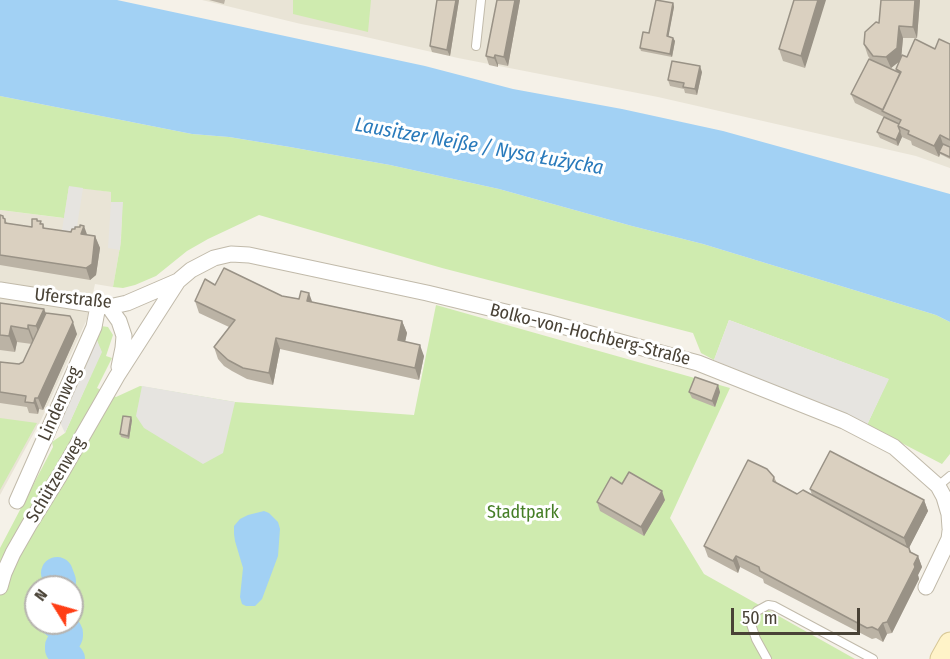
<!DOCTYPE html>
<html>
<head>
<meta charset="utf-8">
<style>
  body { margin:0 }
  #map { position:relative; width:950px; height:659px; overflow:hidden; background:#f5f1e8; font-family:"Fira Sans Condensed",sans-serif }
  canvas { display:block }
  .north { position:absolute; left:24px; top:575px; width:60px; height:60px; box-sizing:border-box; background:#fff; border:2px solid #b6b3af; border-radius:50%; rotate:307deg; font-size:16px; font-weight:700; line-height:24px; text-align:center; color:#494236 }
  .north::after { content:''; display:block; margin:auto; width:21px; height:27px; background:#ff3e15; clip-path:polygon(50% 0,100% 100%,50% 72%,0 100%) }
  .scale { position:absolute; left:731px; top:608px; width:129px; height:27px; box-sizing:border-box; border:3px solid #494236; border-top:0; padding-left:8px; font-size:18px; line-height:21px; white-space:nowrap; color:#494236; -webkit-text-stroke:4px #fff; paint-order:stroke }
</style>
</head>
<body>
<div id="map">
<canvas width="950" height="659"></canvas>
<div class="north">N</div>
<div class="scale">50 m</div>
</div>
<script>
const ctx = document.querySelector('canvas').getContext('2d');
ctx.lineJoin = 'round';
function fillPath(path, color) {
  ctx.fillStyle = color;
  ctx.fill(path, 'evenodd');
}
function toPath(rows) {
  const path = new Path2D();
  for (const r of rows) {
    path.moveTo(r[0], r[1]);
    for (let i = 2; i < r.length; i += 2) path.lineTo(r[i], r[i + 1]);
  }
  return path;
}
function trace(path, color, width, dash) {
  ctx.strokeStyle = color;
  ctx.lineWidth = width;
  ctx.lineCap = dash ? 'butt' : 'round';
  ctx.setLineDash(dash || []);
  ctx.stroke(path);
}
function write(font, color, halo, rows, align = 'center') {
  ctx.font = font + ' "Fira Sans Condensed",sans-serif';
  ctx.lineWidth = 6;
  ctx.setLineDash([]);
  ctx.textBaseline = 'middle';
  ctx.strokeStyle = halo;
  ctx.fillStyle = color;
  for (const [text, x, y, turn = 0] of rows) {
    ctx.save();
    ctx.translate(x, y);
    ctx.rotate((+turn || 0) * Math.PI / 180);
    ctx.textAlign = isNaN(turn) ? turn : align;
    if (halo) ctx.strokeText(text, 0, 0);
    ctx.fillText(text, 0, 0);
    ctx.restore();
  }
}
const residential = toPath([
  [202,0,950,0,950,168,916,156,658,97,458,58,357,35,301,24],
  [69,186,111,192,121,241,113,287,95,284,87,319,41,420,0,495,0,210,63,218]
]);
const green = toPath([
  [293,0,371,0,368,32,293,14],
  [0,96,192,134,229,137,290,147,390,165,499,189,632,226,703,244,936,315,950,322,950,454,942,464,867,425,888,379,729,320,714,360,701,353,693,333,442,268,259,215,208,239,187,251,156,276,135,285,123,288,113,287,121,241,122,202,111,202,111,192,69,187,64,218,0,210],
  [436,305,730,388,670,518,704,574,855,659,0,659,0,548,53,447,52,442,65,433,101,352,96,338,101,326,108,327,113,335,106,356,112,358,97,388,116,397,140,386,235,402,414,415],
  [36,587,72,587,72,623,36,623],
  [0,418,37,423,0,490]
]);
const parking = toPath([
  [69,186,83,188,76,233,62,230],
  [111,202,123,202,120,250,108,248],
  [729,320,889,379,867,425,714,360],
  [96,338,102,352,65,433,59,420],
  [142,386,235,402,223,453,203,464,144,428,136,416]
]);
const water = toPath([
  [0,0,117,0,425,66,513,89,622,109,723,131,950,194,950,322,936,315,703,244,632,226,499,189,390,165,290,147,229,137,192,134,0,96],
  [264,511,269,513,278,522,280,529,278,556,262,599,255,606,246,606,242,604,240,597,243,568,235,541,234,534,234,526,240,519,248,515]
]);
const river = toPath([
  [57,573,60,581,59,587],
  [57,623,64,628,67,633,67,636,61,646,61,649,69,659]
]);
const service = toPath([
  [476,46,481,0],
  [938,486,950,476],
  [767,659,756,639,751,624,754,615,757,611,768,605,774,606,873,659]
]);
const minor = toPath([
  [0,290,109,307,127,303,178,281],
  [109,307,119,321,124,336,123,348,119,367],
  [17,501,94,327,98,306],
  [0,587,4,573,13,553,29,525,60,475,117,376,178,281,191,270,214,258,231,254,249,255,427,293,547,322,698,363,844,421,894,447,938,486,944,497,949,514,950,528],
  [926,587,949,539,950,531]
]);
const secondary = toPath([
  [941,659,950,643]
]);
const wall = toPath([
  [209,0,225,0,224,4],
  [437,0,459,0,450,56,432,52,430,46],
  [497,0,520,0,508,66,498,64,498,67,489,65,486,56],
  [794,0,805,68,783,61,779,49],
  [881,0,920,0,917,38,903,38,901,58,907,57,950,44,950,159,940,154,939,157,912,145,911,141,902,137,898,146,880,138,877,132,884,117,855,103,851,94,871,60,868,56,864,44,879,23],
  [900,61,896,69,896,72,888,68,891,68],
  [673,3,674,7,668,37,673,38,675,41,672,57,641,51,640,48,649,33],
  [702,72,697,95,685,93,684,89,670,86,668,80],
  [0,215,3,216,7,223,32,227,37,219,38,221,43,224,45,229,95,236,100,248,96,275,90,280,0,265],
  [215,285,312,302,402,321,407,333,405,341,424,356,419,380,280,349,273,385,247,379,232,371,224,366,218,359,214,347,229,327,199,313,195,301],
  [0,303,44,309,46,313,77,334,43,410,39,409,38,414,29,413,27,407,0,403,0,362,19,364,23,362,32,344,17,342,15,352,0,350],
  [689,392,720,392,715,407,692,398],
  [132,420,129,439,121,437,120,434],
  [774,477,777,483,797,494,812,495,810,489,924,500,928,511,909,547,911,552,918,556,922,567,918,575,919,579,892,633,887,634,883,642,876,638,872,639,764,583,763,579,740,567,738,573,708,557,704,546],
  [622,484,665,500,644,536,600,511,597,502]
]);
const shadedWall = toPath([
  [456,0,459,0,450,56,447,50],
  [515,0,520,0,508,66,504,57],
  [818,0,826,0,805,68,801,56],
  [915,0,920,0,917,38,913,27],
  [673,3,674,7,668,39,667,36],
  [899,26,903,38,901,60,891,68,886,57],
  [673,38,675,41,672,57,670,54],
  [495,55,498,64,498,67,494,58],
  [700,66,702,72,697,95,695,89],
  [900,131,902,137,898,146,896,140],
  [940,135,944,147,939,152,940,154,939,157,934,146],
  [84,226,88,237,81,234],
  [95,236,100,248,96,275,90,280,86,268],
  [309,293,313,304,307,301],
  [44,309,50,324,42,342,36,326],
  [402,321,407,333,403,352,398,340],
  [73,322,77,334,43,410,38,398],
  [28,325,34,341,34,345,28,329],
  [11,326,17,342,15,352,9,336],
  [276,338,280,349,273,385,269,373],
  [420,345,424,356,419,380,415,368],
  [718,385,720,392,715,407,712,401],
  [35,398,39,409,38,414,34,403],
  [131,417,132,420,129,439,128,436],
  [662,491,665,500,644,536,641,527],
  [924,500,928,511,908,550,904,538],
  [909,548,914,559,918,556,922,567,918,575,919,579,892,633,887,622],
  [736,556,740,567,738,573,733,561],
  [883,623,887,634,883,642,878,630]
]);
const building = toPath([
  [437,0,456,0,447,50,430,46,437,0],
  [497,0,515,0,504,57,495,55,494,58,486,56,497,0],
  [656,0,673,3,667,36,673,38,670,54,640,48,643,32,649,33,656,0],
  [794,0,818,0,801,56,779,49,794,0],
  [881,0,915,0,913,27,899,26,897,48,886,57,873,56,864,44,865,32,876,22,879,23,881,0],
  [915,39,935,49,939,39,950,44,950,140,940,135,934,146,908,134,909,131,898,126,901,120,882,111,901,72,896,69,902,55,907,57,915,39],
  [869,59,900,73,883,110,851,94,869,59],
  [672,61,700,66,695,89,683,87,684,83,668,80,672,61],
  [884,117,899,124,898,126,900,131,896,140,877,132,884,117],
  [943,144,950,147,950,157,939,152,943,144],
  [0,215,3,216,3,218,5,219,5,223,32,227,32,219,37,219,37,221,41,221,40,224,43,224,43,228,71,232,72,229,75,229,75,227,80,227,80,225,84,226,81,234,95,236,92,264,86,268,0,255,0,215],
  [224,268,282,296,299,299,301,291,309,293,307,301,402,321,398,340,420,345,415,368,276,338,269,373,243,368,228,360,214,347,235,320,195,301,205,279,215,285,224,268],
  [0,303,44,309,36,326,28,325,28,329,11,326,9,336,0,335,0,303],
  [46,313,70,316,73,322,38,398,35,398,34,403,25,402,26,396,0,392,0,362,19,364,23,362,46,313],
  [695,377,718,385,712,401,689,392,695,377],
  [123,416,131,417,128,436,120,434,123,416],
  [830,451,924,500,904,538,810,489,830,451],
  [748,460,767,469,774,477,773,481,797,494,803,490,909,548,910,552,918,556,914,564,915,567,887,622,883,623,878,630,872,627,867,628,760,571,759,567,736,556,733,561,704,546,748,460],
  [629,472,662,491,641,527,597,502,611,477,622,484,629,472]
]);
const streetNames = [
  ["Uferstraße",73,299,6],
  ["Bolko-von-Hochberg-Straße",590,335,14],
  ["Lindenweg",60,404,-66],
  ["Schützenweg",56,480,-59]
];
const parkNames = [
  ["Stadtpark",523,513]
];
const waterNames = [
  ["Lausitzer Neiße / Nysa Łużycka",479,147,10]
];
fillPath(residential, '#e9e4d6');
fillPath(green, '#cfebaf');
fillPath(parking, '#e6e4e0');
fillPath(water, '#a2d1f4');
trace(river, '#a2d1f4', 32);
trace(service, '#c1baaa', 10);
trace(minor, '#c1baaa', 17);
trace(secondary, '#d7c796', 23);
trace(service, '#fff', 8);
trace(minor, '#fff', 15);
trace(secondary, '#fff3c8', 21);
fillPath(wall, '#bbb3a5');
fillPath(shadedWall, '#999286');
fillPath(building, '#dad0c0');
trace(building, '#999286', 1.5);
write('18px', '#494236', '#fff', streetNames);
write('18px', '#457e26', '#fff', parkNames);
write('italic 20px', '#297abb', '#fff', waterNames);
</script>
</body>
</html>
